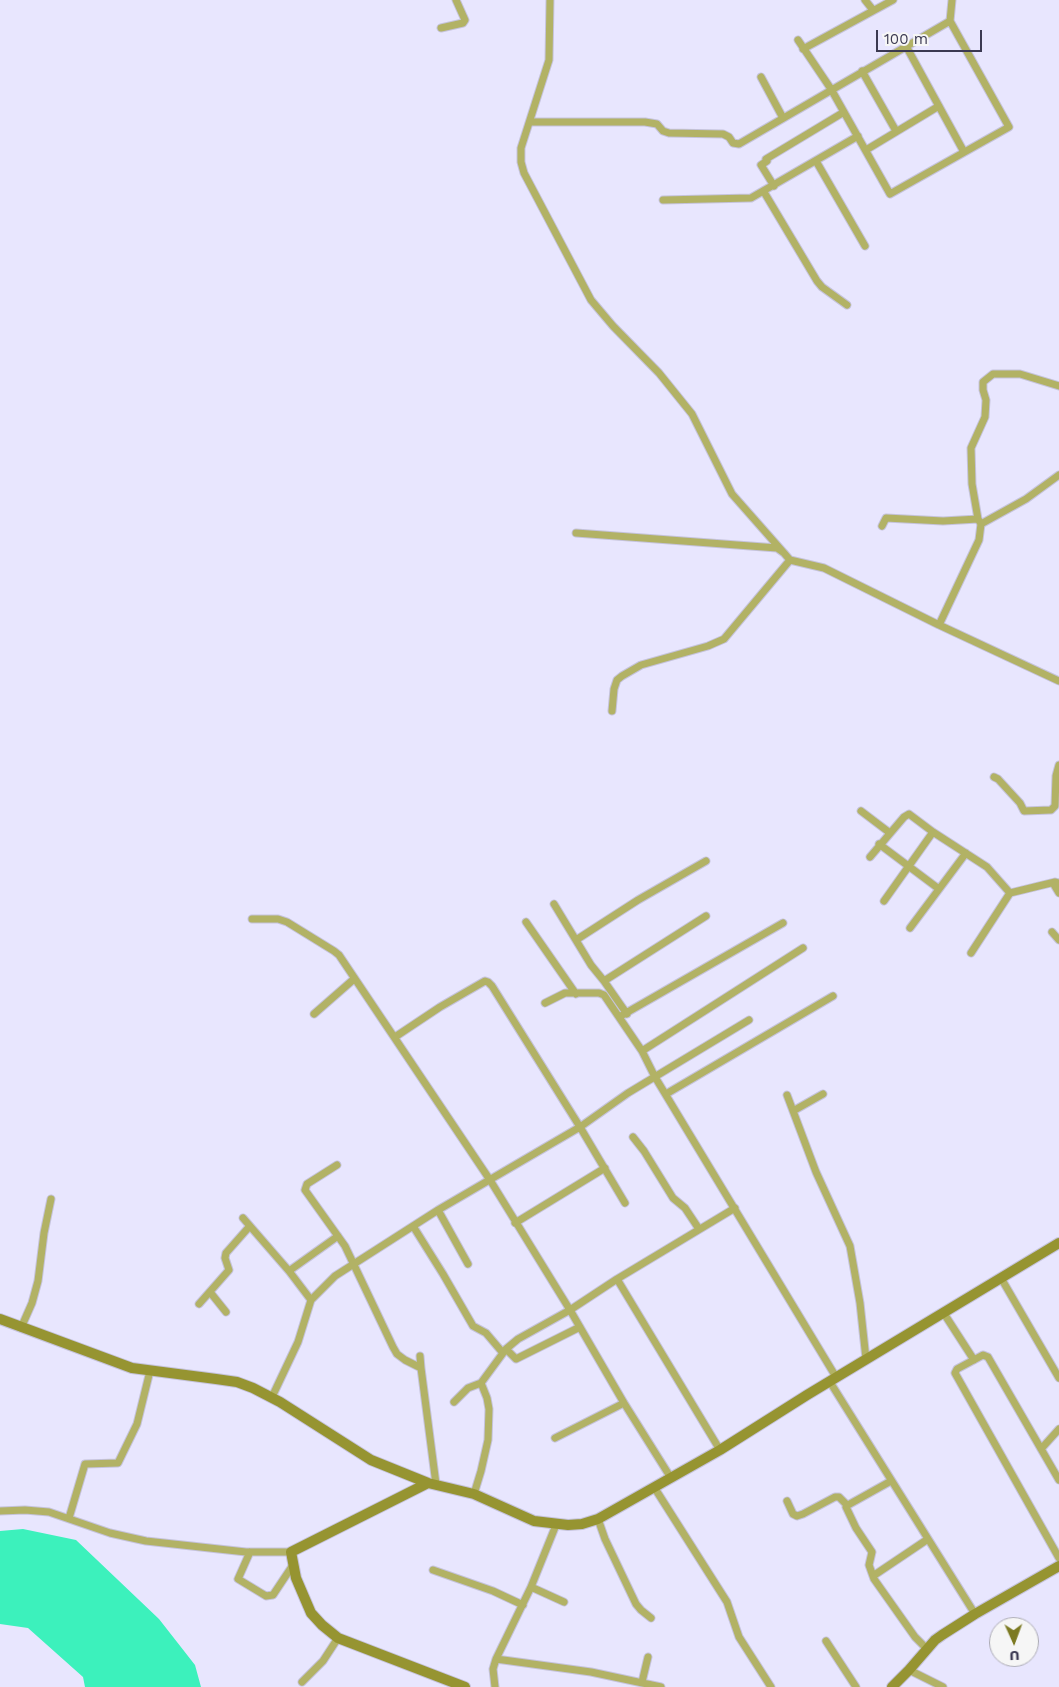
<!DOCTYPE html>
<html>
<head>
<meta charset="utf-8">
<style>
  body { margin:0 }
  #map { position:relative; width:1059px; height:1687px; overflow:hidden; background:#e8e6fe; font-family:"Work Sans",sans-serif }
  canvas { display:block }
  .north { position:absolute; left:989px; top:1617px; width:50px; height:50px; box-sizing:border-box; background:#f6f6f6; border:1px solid #abaab4; border-radius:50%; rotate:178deg; font-size:14px; font-weight:700; line-height:20px; text-align:center; color:#3b3951 }
  .north::after { content:''; display:block; margin:auto; width:18px; height:22px; background:#7c7a22; clip-path:polygon(50% 0,100% 100%,50% 72%,0 100%) }
  .scale { position:absolute; left:876px; top:30px; width:106px; height:22px; box-sizing:border-box; border:2px solid #3b3951; border-top:0; padding-left:6px; font-size:15px; line-height:18px; white-space:nowrap; color:#3b3951; -webkit-text-stroke:4px #f6f6f6; paint-order:stroke }
</style>
</head>
<body>
<div id="map">
<canvas width="1059" height="1687"></canvas>
<div class="north">U</div>
<div class="scale">100 m</div>
</div>
<script>
const ctx = document.querySelector('canvas').getContext('2d');
ctx.lineJoin = 'round';
function fillPath(path, color) {
  ctx.fillStyle = color;
  ctx.fill(path, 'evenodd');
}
function toPath(rows) {
  const path = new Path2D();
  for (const r of rows) {
    path.moveTo(r[0], r[1]);
    for (let i = 2; i < r.length; i += 2) path.lineTo(r[i], r[i + 1]);
  }
  return path;
}
function trace(path, color, width, dash) {
  ctx.strokeStyle = color;
  ctx.lineWidth = width;
  ctx.lineCap = dash ? 'butt' : 'round';
  ctx.setLineDash(dash || []);
  ctx.stroke(path);
}
const water = toPath([
  [23,1529,76,1540,159,1619,195,1665,201,1687,85,1687,83,1677,28,1628,0,1624,0,1531]
]);
const street = toPath([
  [550,0,549,60,521,148,521,162,524,173,591,300,613,326,659,373,692,414,732,494,784,553],
  [865,0,873,10],
  [441,28,463,23,465,20,456,0],
  [798,40,831,89,890,194,1009,127,950,21],
  [906,46,964,152],
  [803,49,893,0],
  [862,71,896,131],
  [761,77,783,118],
  [530,122,645,122,657,124,663,131,669,133,723,134,729,137,733,143,739,144,950,21,952,0],
  [866,150,939,106],
  [816,161,865,246],
  [774,186,761,165,767,161,766,159,844,112],
  [764,192,817,281,822,287,847,305],
  [663,200,751,198,858,136],
  [981,524,1026,499,1059,475],
  [882,526,886,518,943,521,978,519],
  [576,533,777,548,784,553,790,560,824,568,939,625,1059,681],
  [939,625,979,540,981,524,978,519,972,484,971,448,985,417,986,400,983,390,983,382,993,374,1020,374,1059,386],
  [612,711,614,689,617,680,622,676,641,665,708,646,724,639,790,560],
  [994,777,998,779,1020,803,1024,811,1051,810,1055,806,1056,776,1059,765],
  [861,811,890,833],
  [879,844,939,889],
  [870,857,904,817,909,814,933,832,987,867,1010,893,1055,882,1059,883],
  [1053,883,1059,893],
  [884,901,933,832],
  [554,904,591,965,604,981],
  [252,919,278,919,287,922,334,951,339,955,490,1180,570,1310,624,1403,671,1478],
  [526,922,576,994],
  [910,928,966,853],
  [1052,932,1059,940],
  [576,940,638,900,706,861],
  [971,953,1010,893],
  [545,1003,565,993,599,993,604,995,642,1051,655,1077,836,1377],
  [314,1014,354,979],
  [627,1014,604,981,706,916],
  [619,1017,783,923],
  [395,1037,440,1007,485,981,488,982,492,986,580,1127,625,1203],
  [642,1051,803,948],
  [666,1094,833,996],
  [787,1095,816,1172,850,1246,860,1303,866,1359],
  [793,1111,823,1094],
  [633,1137,644,1151,673,1198,685,1208,699,1229],
  [337,1165,307,1184,305,1190,345,1246,393,1347,397,1354,405,1360,421,1368,436,1484],
  [438,1210,468,1264],
  [243,1218,289,1271,311,1300],
  [515,1223,605,1168],
  [413,1226,443,1274,473,1326,486,1333,503,1353],
  [289,1271,338,1236],
  [1001,1278,1059,1378],
  [617,1279,720,1450],
  [210,1292,226,1312],
  [199,1304,229,1270,225,1258,226,1253,249,1227],
  [943,1312,974,1360],
  [21,1328,32,1303,38,1281,44,1233,51,1199],
  [506,1349,516,1359,580,1327],
  [420,1356,421,1368],
  [830,1382,975,1614],
  [272,1397,298,1342,311,1300,335,1276,438,1210,580,1127,628,1093,749,1020],
  [454,1402,468,1388,481,1383,506,1349,518,1339,570,1310,617,1279,735,1208],
  [555,1438,624,1403],
  [1041,1449,1059,1429],
  [1059,1480,988,1357,983,1355,957,1369,955,1373,1059,1558],
  [891,1481,848,1505,846,1507,856,1528,872,1552,869,1565,874,1579,915,1637,927,1649],
  [654,1487,727,1602,739,1637,771,1687],
  [474,1494,481,1471,488,1440,489,1409,487,1398,481,1383],
  [787,1501,793,1514,797,1516,803,1514,835,1497,839,1497,847,1505],
  [0,1511,25,1510,49,1512,110,1533,146,1541,246,1552,291,1552],
  [69,1518,85,1464,118,1463,137,1424,150,1371],
  [598,1519,605,1539,636,1604,641,1610,651,1618],
  [556,1525,531,1587,564,1602],
  [250,1552,238,1579,266,1596,273,1595,293,1565],
  [433,1570,493,1591,523,1605],
  [873,1576,928,1539],
  [826,1641,856,1687],
  [496,1659,531,1587],
  [909,1670,943,1687],
  [302,1682,323,1661,338,1638],
  [642,1682,648,1657],
  [495,1687,493,1669,496,1659,591,1672,661,1687]
]);
const secondary = toPath([
  [0,1319,132,1368,216,1379,237,1382,253,1388,280,1402,371,1460,428,1483,474,1494,534,1521,568,1525,582,1524,598,1519,720,1450,807,1395,1059,1243],
  [428,1483,291,1552,296,1578,311,1613,322,1625,338,1638,465,1687],
  [892,1687,909,1670,935,1640,942,1635,975,1614,1059,1566]
]);
fillPath(water, '#3cf1bc');
trace(street, '#c5c3db', 9);
trace(secondary, '#c5c3db', 12);
trace(street, '#b2b265', 7);
trace(secondary, '#969431', 10);
</script>
</body>
</html>
